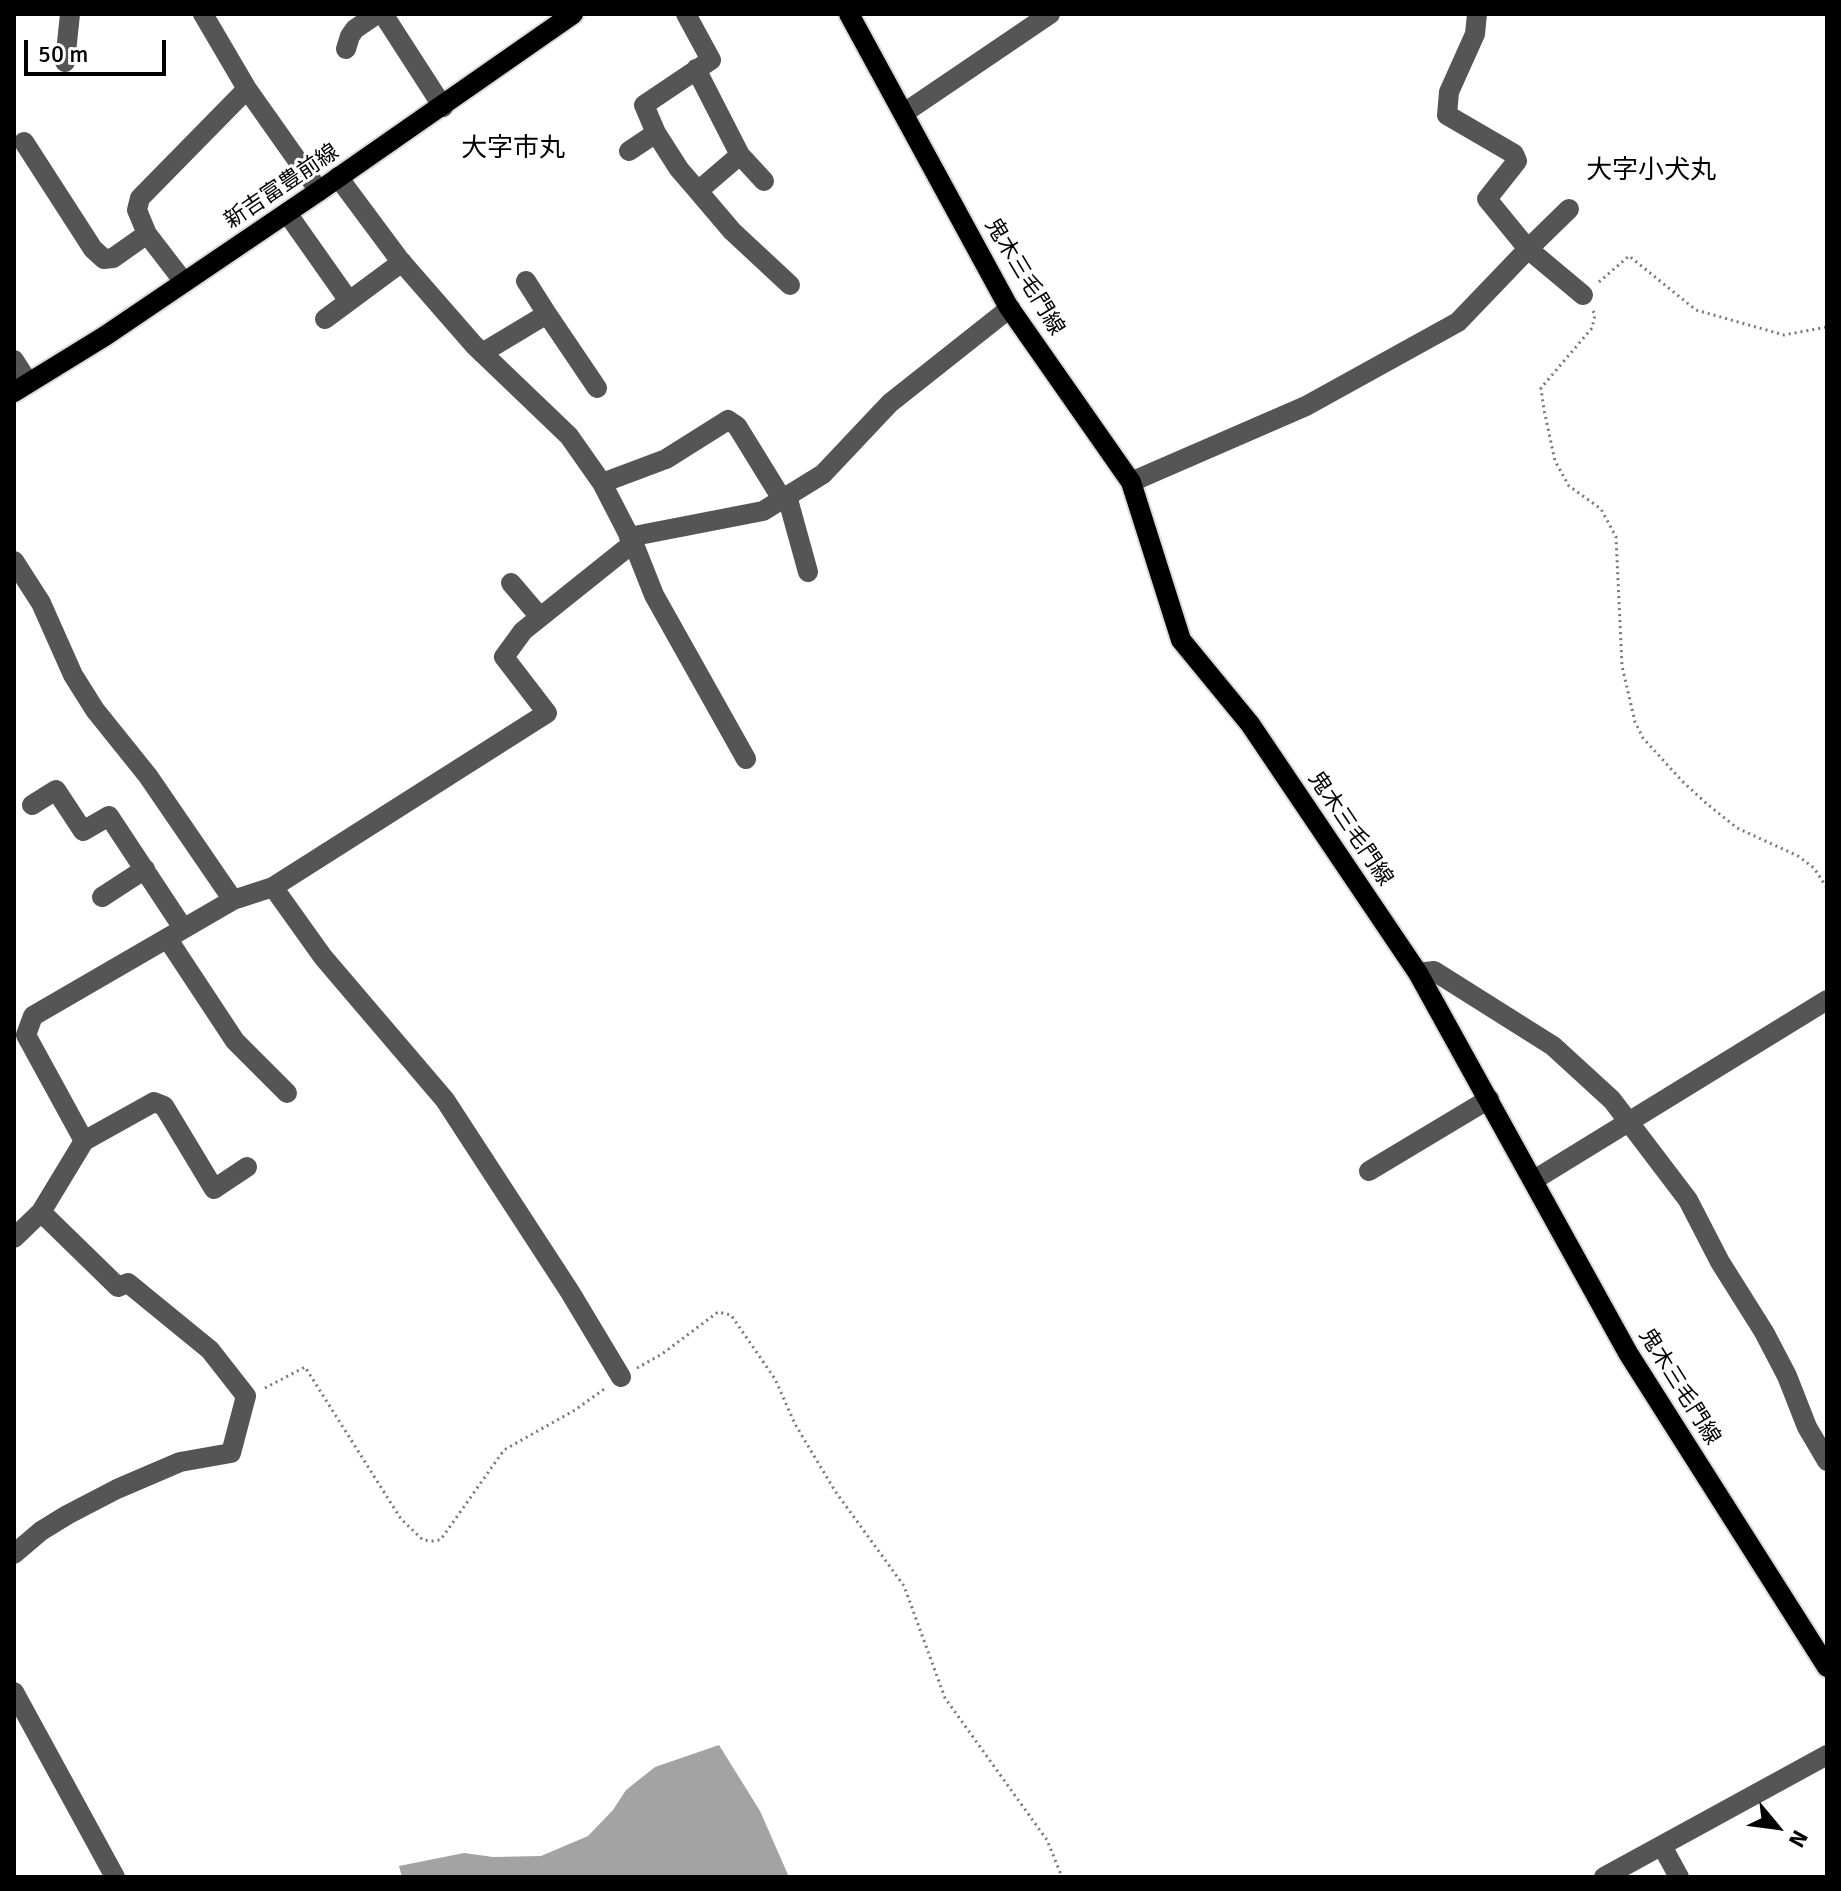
<!DOCTYPE html>
<html>
<head>
<meta charset="utf-8">
<style>
  body { margin:0 }
  #map { position:relative; width:1841px; height:1891px; overflow:hidden; background:#fff; font-family:Signika,sans-serif }
  canvas { display:block }
  .frame { position:absolute; inset:0; border:16px solid #000; pointer-events:none }
  .north { position:absolute; left:1737px; top:1787px; width:80px; height:80px; -webkit-text-stroke:6px #fff; paint-order:stroke; rotate:119deg; font-size:22px; font-weight:700; line-height:32px; text-align:center; color:#000 }
  .north::after { content:''; display:block; margin:auto; width:28px; height:36px; background:#000; clip-path:polygon(50% 0,100% 100%,50% 72%,0 100%) }
  .scale { position:absolute; left:24px; top:40px; width:142px; height:36px; box-sizing:border-box; border:4px solid #000; border-top:0; padding-left:10px; font-size:24px; line-height:28px; white-space:nowrap; color:#000; -webkit-text-stroke:6px #fff; paint-order:stroke }
</style>
</head>
<body>
<div id="map">
<canvas width="1841" height="1891"></canvas>
<div class="frame"></div>
<div class="north">N</div>
<div class="scale">50 m</div>
</div>
<script>
const ctx = document.querySelector('canvas').getContext('2d');
ctx.lineJoin = 'round';
function fillPath(path, color) {
  ctx.fillStyle = color;
  ctx.fill(path, 'evenodd');
}
function toPath(rows) {
  const path = new Path2D();
  for (const r of rows) {
    path.moveTo(r[0], r[1]);
    for (let i = 2; i < r.length; i += 2) path.lineTo(r[i], r[i + 1]);
  }
  return path;
}
function trace(path, color, width, dash) {
  ctx.strokeStyle = color;
  ctx.lineWidth = width;
  ctx.lineCap = dash ? 'butt' : 'round';
  ctx.setLineDash(dash || []);
  ctx.stroke(path);
}
function write(font, color, halo, rows, align = 'center') {
  ctx.font = font + ' Signika,"Noto Sans JP",sans-serif';
  ctx.lineWidth = 6;
  ctx.setLineDash([]);
  ctx.textBaseline = 'middle';
  ctx.strokeStyle = halo;
  ctx.fillStyle = color;
  for (const [text, x, y, turn = 0] of rows) {
    ctx.save();
    ctx.translate(x, y);
    ctx.rotate((+turn || 0) * Math.PI / 180);
    ctx.textAlign = isNaN(turn) ? turn : align;
    if (halo) ctx.strokeText(text, 0, 0);
    ctx.fillText(text, 0, 0);
    ctx.restore();
  }
}
const water = toPath([
  [719,1745,760,1811,789,1877,402,1877,399,1866,464,1853,493,1857,541,1856,588,1836,613,1810,626,1790,655,1767]
]);
const path = toPath([
  [1599,282,1629,256,1696,310,1784,335,1827,327],
  [1593,311,1595,315,1592,328,1541,388,1544,410,1555,461,1569,486,1601,509,1616,537,1622,666,1635,722,1643,738,1682,781,1707,804,1737,828,1798,856,1814,868,1827,888],
  [637,1368,662,1354,718,1312,731,1315,775,1379,795,1424,835,1491,904,1586,945,1698,1047,1840,1062,1877],
  [265,1388,305,1367,401,1519,423,1540,433,1541,440,1540,444,1535,504,1450,575,1410,607,1387]
]);
const minor = toPath([
  [203,14,247,89,319,191],
  [383,14,443,107],
  [346,49,350,36,355,29,377,14],
  [65,62,70,14],
  [696,69,740,155,698,191,732,231,790,285],
  [904,113,1050,14],
  [656,133,679,169,698,191],
  [24,142,93,249,104,259,113,258,147,234,184,282],
  [629,151,656,133,644,105,711,60,686,14],
  [740,155,764,181],
  [338,177,399,259,474,345,569,436,602,483,635,547,654,595,746,759],
  [1569,209,1528,249,1583,295],
  [287,213,349,301],
  [147,234,137,210,140,198,247,89],
  [526,281,547,314],
  [325,319,402,262],
  [482,353,547,314,597,388],
  [14,360,28,382],
  [1131,482,1306,406,1458,322,1528,249,1487,199,1517,161,1514,154,1447,115,1449,92,1475,34,1477,14],
  [602,483,666,459,728,420,737,426,782,499],
  [787,496,808,572],
  [629,537,763,511,823,474,890,403,1010,308],
  [14,561,41,603,73,675,95,710,148,776,233,900,273,887,547,713,504,657,523,631,633,543],
  [511,583,540,617],
  [32,805,56,790,83,831,109,816,183,928],
  [273,887,323,957,445,1100,570,1292,621,1377],
  [102,897,145,869],
  [167,938,235,1041,287,1093],
  [1418,973,1434,971,1553,1046,1612,1100,1688,1200,1720,1262,1764,1332,1787,1376,1807,1427,1827,1461],
  [84,1141,26,1035,33,1016,233,900],
  [1369,1171,1489,1099],
  [1534,1180,1827,1000],
  [14,1238,41,1212,84,1141,154,1102,164,1106,214,1189,247,1167],
  [14,1554,41,1531,67,1515,117,1489,180,1462,231,1453,246,1396,210,1350,128,1283,118,1287,41,1212],
  [14,1692,115,1877],
  [1662,1846,1679,1877],
  [1604,1877,1827,1755]
]);
const major = toPath([
  [849,14,1008,306,1131,482,1181,640,1250,724,1418,973,1628,1353,1827,1667],
  [14,392,105,336,319,191,573,14]
]);
const streetNames = [
  ["新吉富豊前線",282,187,-34],
  ["鬼木三毛門線",1024,277,59],
  ["鬼木三毛門線",1350,829,56],
  ["鬼木三毛門線",1679,1387,58]
];
const quarterNames = [
  ["大字市丸",513,149],
  ["大字小犬丸",1651,171]
];
fillPath(water, '#a3a3a3');
trace(major, '#dbdbdb', 24);
trace(path, '#777', 3, [2, 4]);
trace(minor, '#555', 20);
trace(major, '#000', 20);
write('22px', '#000', '#fff', streetNames);
write('26px', '#000', '#fff', quarterNames);
</script>
</body>
</html>
